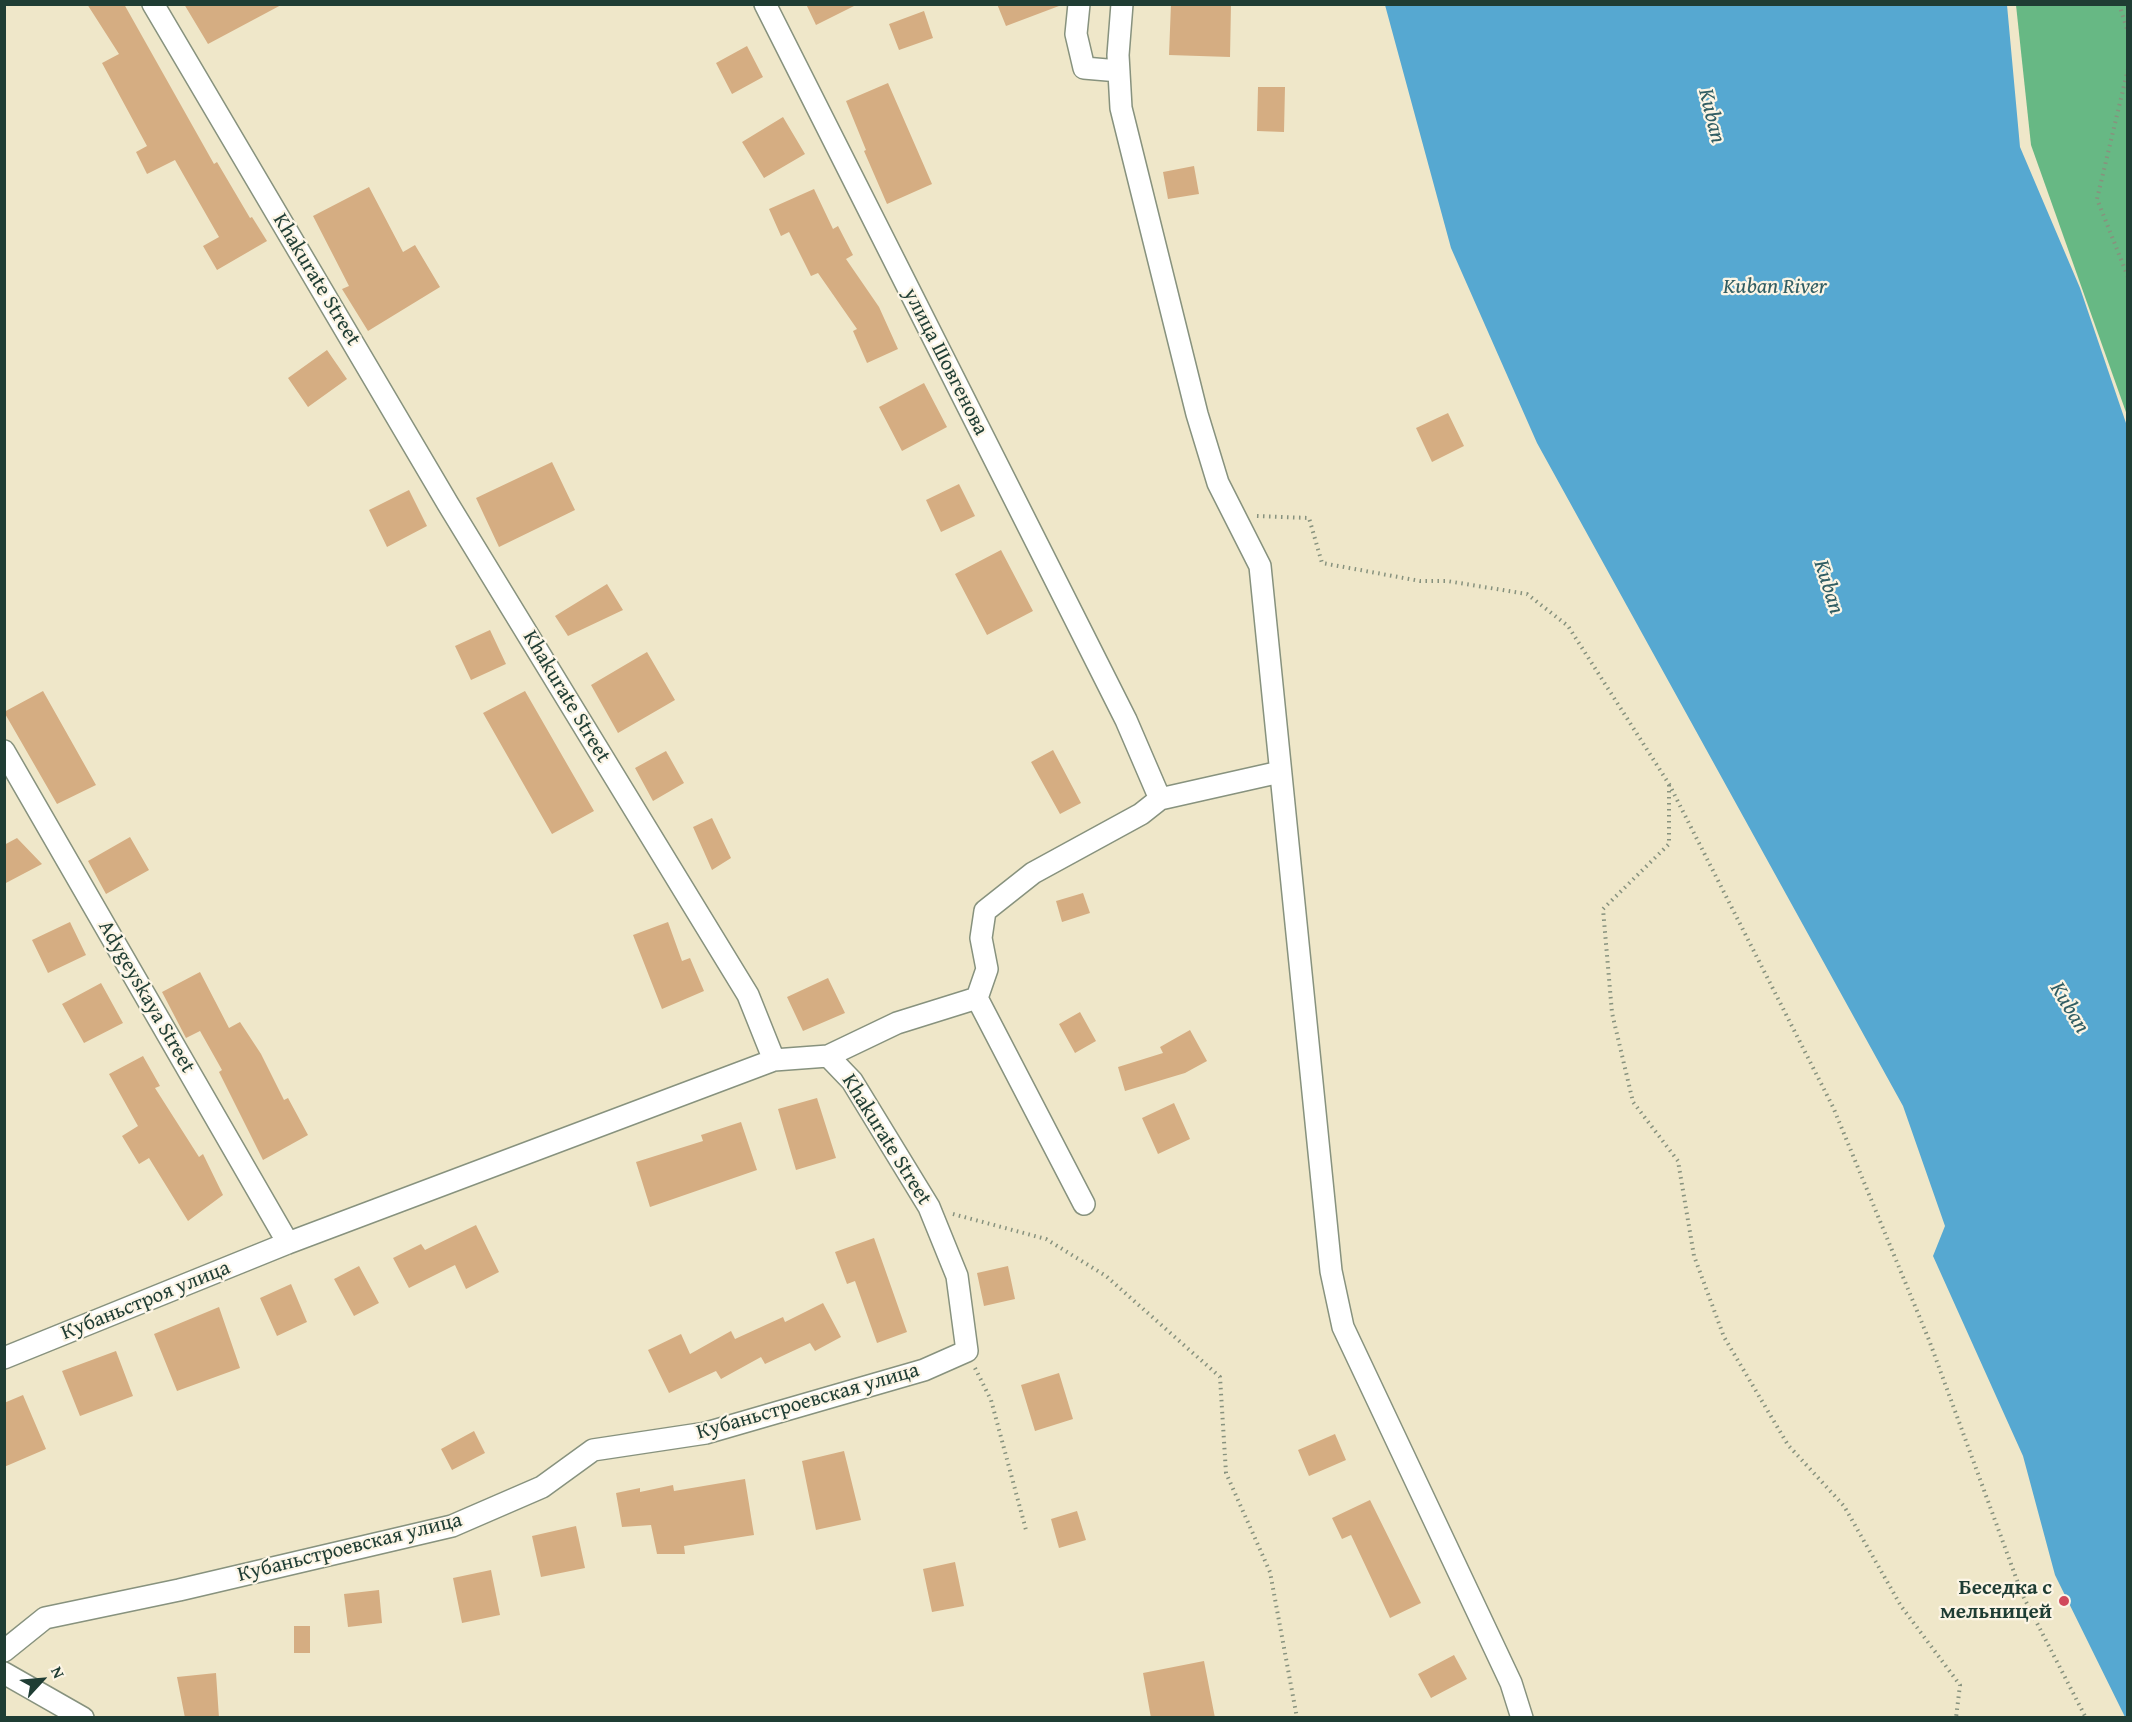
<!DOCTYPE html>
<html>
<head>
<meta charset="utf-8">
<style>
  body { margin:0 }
  #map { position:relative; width:2132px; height:1722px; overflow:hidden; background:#efe7c9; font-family:"Gentium Book Plus",serif }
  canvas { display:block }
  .frame { position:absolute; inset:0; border:6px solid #1f3d34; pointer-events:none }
  .north { position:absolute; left:12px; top:1650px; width:60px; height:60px; -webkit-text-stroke:4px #fcf5e5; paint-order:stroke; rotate:64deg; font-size:16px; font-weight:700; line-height:24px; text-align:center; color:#1f3d34 }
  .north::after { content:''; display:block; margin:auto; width:21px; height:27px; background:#1f3d34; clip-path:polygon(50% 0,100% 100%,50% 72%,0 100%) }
</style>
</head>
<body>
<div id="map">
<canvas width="2132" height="1722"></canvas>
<div class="frame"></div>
<div class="north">N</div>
</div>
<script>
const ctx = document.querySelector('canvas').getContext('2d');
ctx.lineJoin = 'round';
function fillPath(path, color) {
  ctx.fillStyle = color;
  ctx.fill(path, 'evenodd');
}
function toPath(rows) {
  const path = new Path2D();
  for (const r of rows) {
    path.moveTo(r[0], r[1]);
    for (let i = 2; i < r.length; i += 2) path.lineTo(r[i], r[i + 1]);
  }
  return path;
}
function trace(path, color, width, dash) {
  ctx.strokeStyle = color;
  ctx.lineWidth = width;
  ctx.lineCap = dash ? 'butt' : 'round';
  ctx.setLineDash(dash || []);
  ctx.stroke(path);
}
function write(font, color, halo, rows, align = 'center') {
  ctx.font = font + ' "Gentium Book Plus",serif';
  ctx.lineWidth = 4.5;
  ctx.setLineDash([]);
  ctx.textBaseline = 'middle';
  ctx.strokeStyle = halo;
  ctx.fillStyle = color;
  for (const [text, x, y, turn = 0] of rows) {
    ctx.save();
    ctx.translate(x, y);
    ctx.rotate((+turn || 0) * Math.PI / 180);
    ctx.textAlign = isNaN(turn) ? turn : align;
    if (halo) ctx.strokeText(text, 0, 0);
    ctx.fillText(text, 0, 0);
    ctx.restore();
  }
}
const forest = toPath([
  [2016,5,2127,5,2127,415,2031,145]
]);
const water = toPath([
  [1385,5,2007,5,2020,147,2080,288,2127,426,2127,1717,2125,1717,2055,1575,2023,1456,1933,1256,1945,1226,1903,1106,1537,443,1451,248]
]);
const building = toPath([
  [87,4,124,4,214,164,217,162,250,218,252,217,267,241,217,270,203,246,219,237,175,160,147,174,136,152,147,146,102,63,119,54],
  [184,4,283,4,208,44],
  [806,4,858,4,816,25],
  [997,4,1059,4,1059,6,1006,26],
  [1171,4,1231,4,1230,57,1169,55],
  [924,11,933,38,899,50,889,24],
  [747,46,763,77,732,94,716,63],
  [888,83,932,184,887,204,864,151,866,150,846,101],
  [1258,87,1285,87,1284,132,1257,131],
  [783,117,805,154,764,178,742,142],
  [1194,166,1199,194,1168,199,1163,172],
  [369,187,403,252,415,245,440,287,368,331,342,289,349,286,313,216],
  [814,189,833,229,838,226,853,255,846,259,879,307,898,349,867,363,853,331,857,329,818,273,811,276,789,232,781,236,769,209],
  [327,350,347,379,308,407,288,378],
  [924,383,947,427,902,451,879,407],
  [1448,413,1464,446,1432,462,1416,428],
  [552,462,575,510,499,547,476,498],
  [959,484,975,516,941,532,926,500],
  [409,490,427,526,387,547,369,510],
  [1001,550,1033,611,987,635,955,574],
  [607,584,623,610,568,636,555,616],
  [490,630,506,664,471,680,455,646],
  [647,652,675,700,618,733,591,685],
  [43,691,96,785,57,804,4,712],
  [525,691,594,811,552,834,483,713],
  [1053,750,1081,803,1060,814,1031,762],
  [666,751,684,783,653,801,635,768],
  [712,818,731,858,712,870,693,827],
  [130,837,149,870,106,894,88,861],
  [17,838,42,864,4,884,4,845],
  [1083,893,1090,913,1062,922,1056,901],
  [70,922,86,955,48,973,32,940],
  [668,922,682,961,690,958,704,991,662,1009,633,935],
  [200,972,229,1028,240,1022,261,1054,284,1100,288,1098,308,1135,263,1160,219,1072,222,1070,200,1031,186,1038,162,992],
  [828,978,845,1013,803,1031,787,997],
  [101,983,123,1023,84,1043,62,1004],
  [1080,1012,1096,1041,1075,1053,1059,1024],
  [1190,1030,1207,1061,1185,1073,1125,1091,1118,1067,1163,1053,1160,1047],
  [143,1056,160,1086,155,1088,199,1157,203,1154,223,1195,188,1221,149,1158,139,1164,122,1136,138,1126,109,1074],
  [817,1098,836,1158,796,1170,778,1109],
  [1174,1103,1190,1139,1158,1154,1142,1118],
  [741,1122,757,1170,650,1207,636,1162,703,1141,701,1135],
  [476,1225,499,1272,466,1289,455,1265,409,1288,393,1258,421,1244,425,1250],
  [874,1238,907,1332,877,1343,855,1281,847,1284,835,1252],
  [359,1266,379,1303,354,1316,334,1279],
  [1008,1266,1015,1299,984,1306,977,1273],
  [291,1284,307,1322,277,1336,260,1298],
  [823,1303,841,1337,815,1351,810,1343,765,1364,761,1357,721,1379,716,1371,669,1393,648,1350,681,1334,690,1354,731,1331,735,1339,783,1317,785,1322],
  [219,1307,240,1368,177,1391,154,1334],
  [116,1351,133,1396,80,1416,62,1371],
  [1059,1373,1073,1419,1035,1431,1021,1385],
  [23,1395,46,1449,4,1467,4,1403],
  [474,1431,485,1453,452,1470,441,1449],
  [1335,1434,1346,1460,1309,1476,1298,1450],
  [844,1451,861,1520,816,1530,802,1461],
  [745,1479,754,1535,684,1546,685,1554,657,1554,651,1525,622,1527,616,1493,640,1488,640,1492,673,1485,674,1491],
  [1370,1500,1421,1603,1390,1618,1351,1535,1342,1539,1332,1518],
  [1077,1511,1086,1540,1059,1548,1051,1519],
  [576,1526,585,1568,541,1577,532,1536],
  [955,1562,964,1606,932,1612,923,1569],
  [491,1570,500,1615,462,1623,453,1578],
  [379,1590,382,1623,348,1627,344,1594],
  [294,1626,310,1626,310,1653,294,1653],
  [1454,1655,1467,1679,1431,1698,1418,1674],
  [1204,1661,1215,1718,1151,1718,1143,1673],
  [216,1673,219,1718,185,1718,177,1677]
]);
const path = toPath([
  [2119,4,2128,32],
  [2128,69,2097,199,2128,277],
  [1257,516,1309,518,1322,563,1420,581,1447,581,1527,594,1568,626,1669,784,1833,1107,1929,1340,2022,1594,2086,1718],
  [1669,785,1669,844,1603,909,1612,1013,1633,1102,1678,1161,1694,1256,1724,1337,1788,1445,1844,1506,1901,1606,1960,1685,1956,1718],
  [953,1214,1046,1239,1106,1276,1220,1377,1226,1473,1270,1572,1297,1718],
  [975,1368,991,1400,1026,1530]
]);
const minor = toPath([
  [153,4,448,504,748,995,774,1060],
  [765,4,1126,720,1160,799,1141,814,1033,873,985,911,981,938,987,969,977,998,897,1023,828,1056],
  [1079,4,1076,34,1084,68,1119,71],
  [1122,4,1118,55,1121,108,1197,414,1218,483,1260,566,1331,1271,1343,1327,1511,1683,1522,1718],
  [4,751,288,1243],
  [1160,799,1280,772],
  [977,998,1084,1204],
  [4,1358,288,1243,774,1060,828,1056,852,1081,929,1207,957,1276,967,1351,924,1370,706,1433,593,1450,542,1487,452,1526,179,1590,45,1618,4,1651],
  [4,1673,83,1718]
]);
const markers = [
  [2064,1601,6,"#d1495b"]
];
const streetNames = [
  ["Khakurate Street",316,280,59],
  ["улица Шовгенова",945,362,63],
  ["Khakurate Street",566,697,59],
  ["Adygeyskaya Street",146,997,60],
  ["Khakurate Street",886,1140,58],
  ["Кубаньстроя улица",146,1301,-22],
  ["Кубаньстроевская улица",808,1402,-16],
  ["Кубаньстроевская улица",350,1548,-14]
];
const poiNames = [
  ["Беседка с",2052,1589],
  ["мельницей",2052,1613]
];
const waterNames = [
  ["Kuban",1711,116,76],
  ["Kuban River",1775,287],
  ["Kuban",1828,587,72],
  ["Kuban",2069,1008,59]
];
fillPath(forest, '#67b884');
fillPath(water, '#56a8d1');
fillPath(building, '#d5ad82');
trace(minor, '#87927e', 24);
trace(path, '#87927e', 4, [1.5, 4.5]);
trace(minor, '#fff', 21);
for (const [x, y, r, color] of markers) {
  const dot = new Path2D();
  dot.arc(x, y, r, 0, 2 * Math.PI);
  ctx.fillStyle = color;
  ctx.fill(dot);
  trace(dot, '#fcf5e5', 2);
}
write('21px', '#1f3d34', '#fcf5e5', streetNames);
write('bold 21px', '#1f3d34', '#fcf5e5', poiNames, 'right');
write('italic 22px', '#305d63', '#fcf5e5', waterNames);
</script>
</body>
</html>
